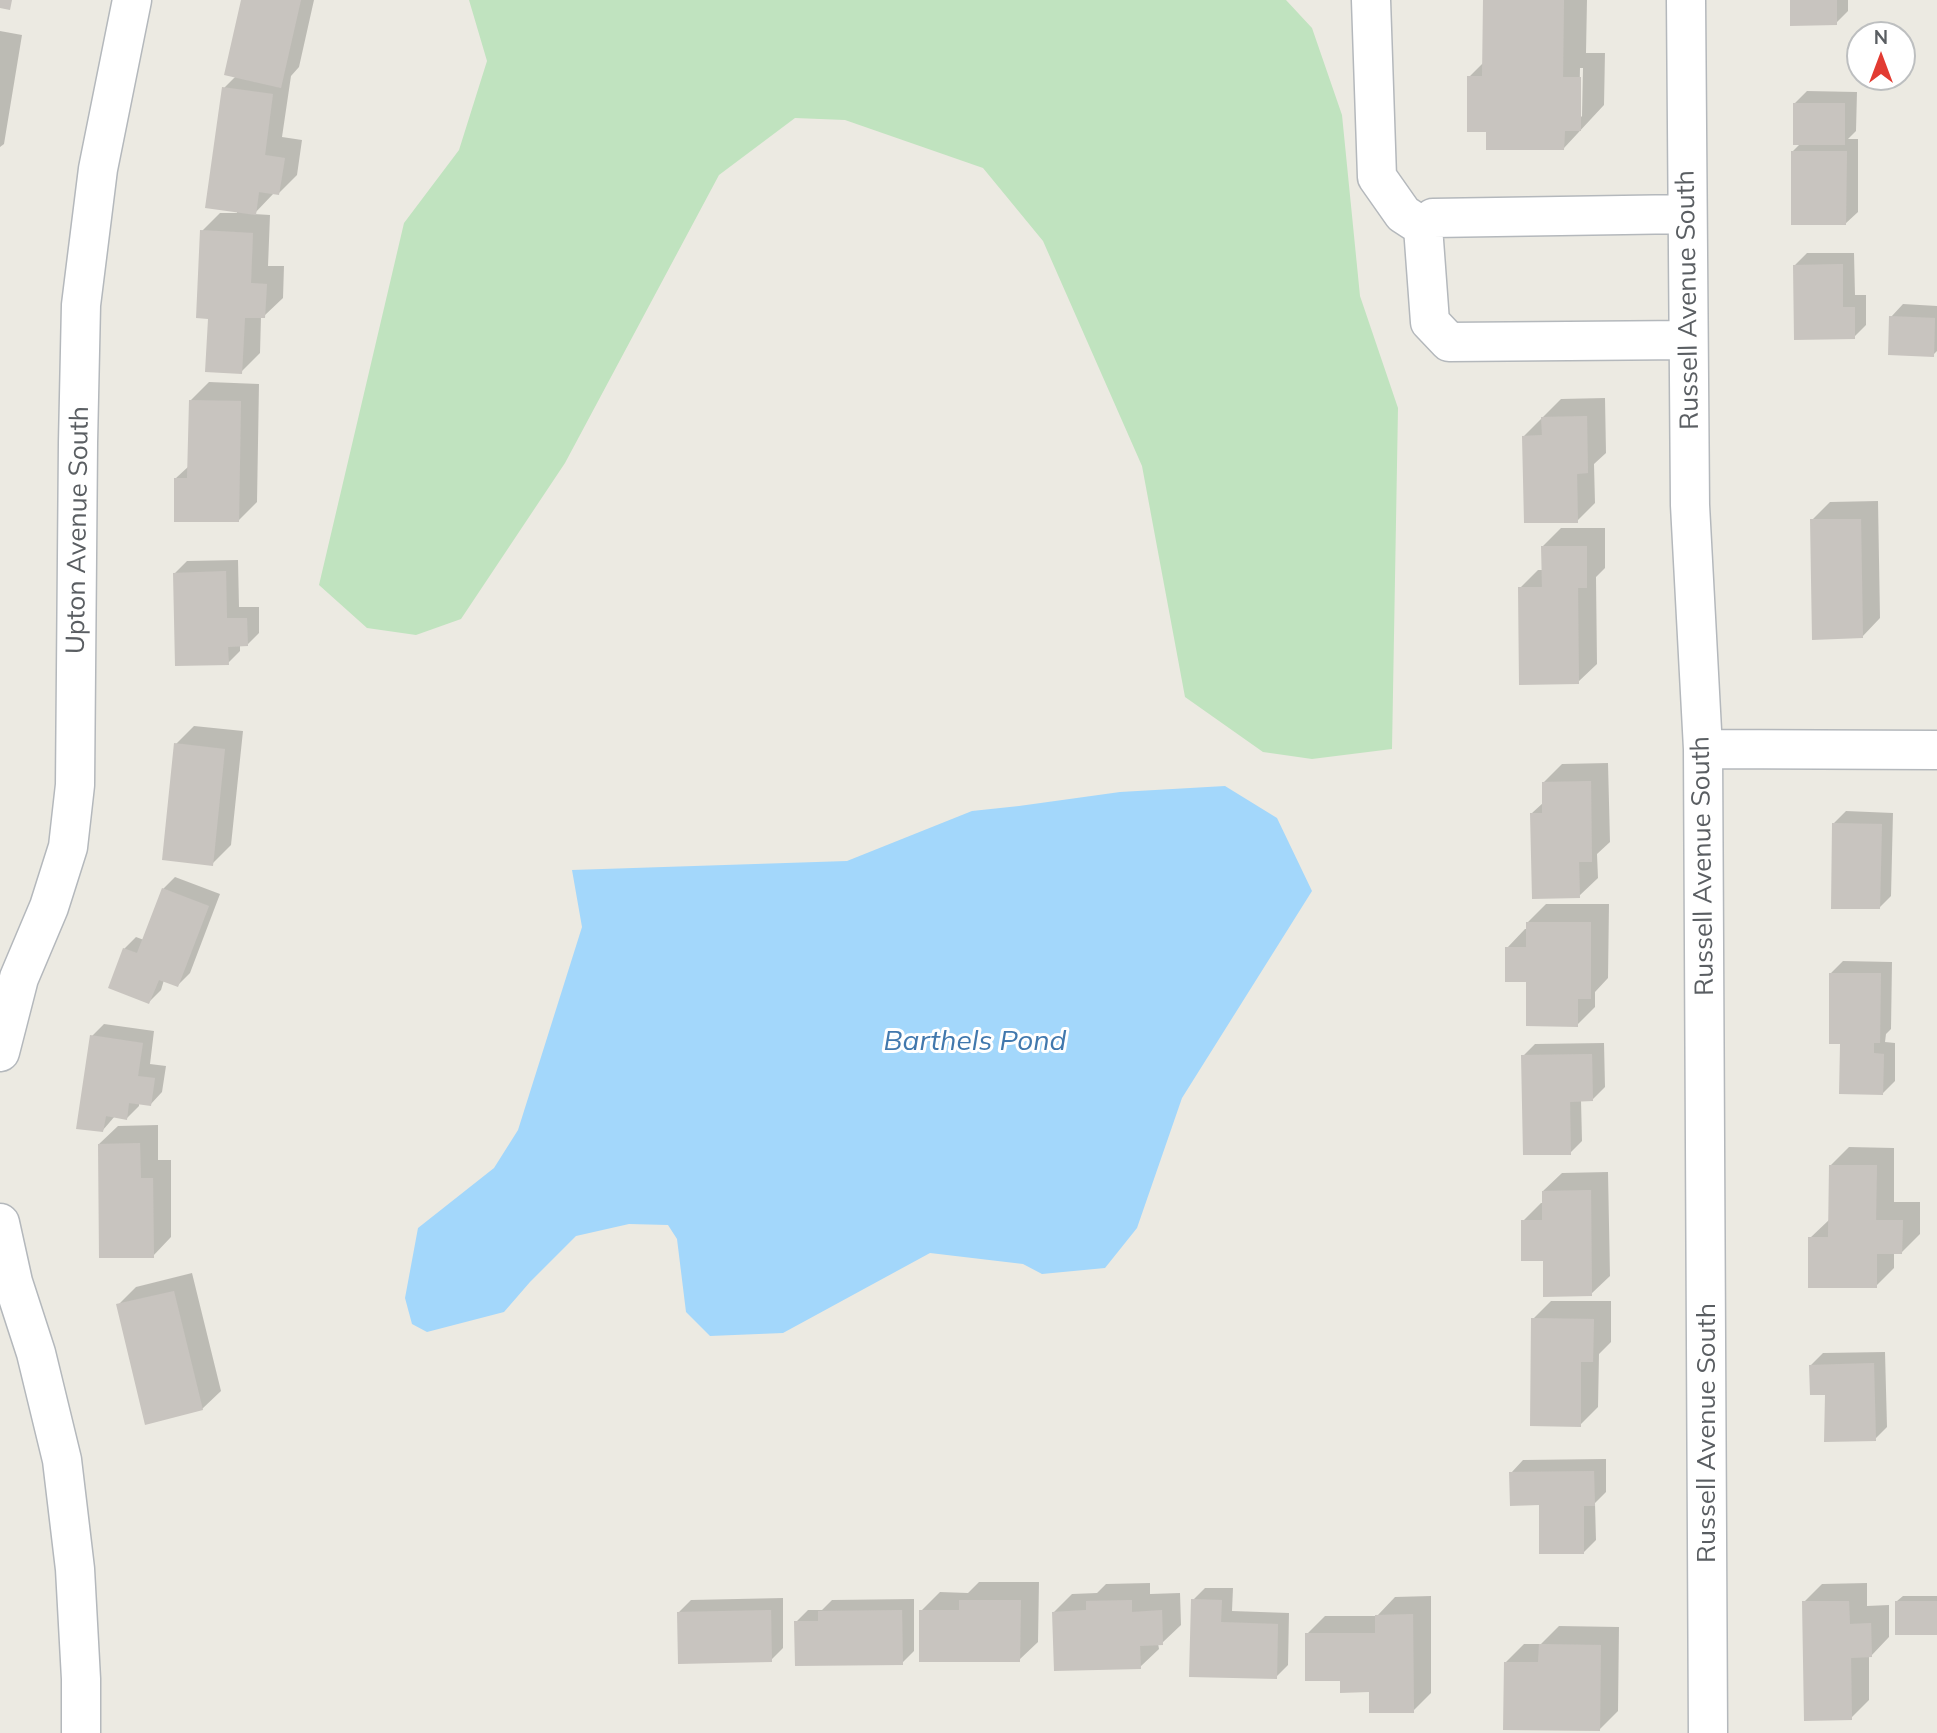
<!DOCTYPE html>
<html>
<head>
<meta charset="utf-8">
<style>
  body { margin:0 }
  #map { position:relative; width:1937px; height:1733px; overflow:hidden; background:#eceae2; font-family:Mulish,sans-serif }
  canvas { display:block }
  .north { position:absolute; left:1846px; top:21px; width:70px; height:70px; box-sizing:border-box; background:#fff; border:2px solid #bdbfc0; border-radius:50%; rotate:0deg; font-size:19px; font-weight:700; line-height:28px; text-align:center; color:#5a5e62 }
  .north::after { content:''; display:block; margin:auto; width:24px; height:32px; background:#e23b32; clip-path:polygon(50% 0,100% 100%,50% 72%,0 100%) }
</style>
</head>
<body>
<div id="map">
<canvas width="1937" height="1733"></canvas>
<div class="north">N</div>
</div>
<script>
const ctx = document.querySelector('canvas').getContext('2d');
ctx.lineJoin = 'round';
function fillPath(path, color) {
  ctx.fillStyle = color;
  ctx.fill(path, 'evenodd');
}
function toPath(rows) {
  const path = new Path2D();
  for (const r of rows) {
    path.moveTo(r[0], r[1]);
    for (let i = 2; i < r.length; i += 2) path.lineTo(r[i], r[i + 1]);
  }
  return path;
}
function trace(path, color, width, dash) {
  ctx.strokeStyle = color;
  ctx.lineWidth = width;
  ctx.lineCap = dash ? 'butt' : 'round';
  ctx.setLineDash(dash || []);
  ctx.stroke(path);
}
function write(font, color, halo, rows, align = 'center') {
  ctx.font = font + ' Mulish,sans-serif';
  ctx.lineWidth = 6;
  ctx.setLineDash([]);
  ctx.textBaseline = 'middle';
  ctx.strokeStyle = halo;
  ctx.fillStyle = color;
  for (const [text, x, y, turn = 0] of rows) {
    ctx.save();
    ctx.translate(x, y);
    ctx.rotate((+turn || 0) * Math.PI / 180);
    ctx.textAlign = isNaN(turn) ? turn : align;
    if (halo) ctx.strokeText(text, 0, 0);
    ctx.fillText(text, 0, 0);
    ctx.restore();
  }
}
const green = toPath([
  [469,0,1286,0,1312,28,1342,115,1360,296,1398,408,1392,749,1312,759,1263,752,1185,697,1142,466,1043,241,983,168,845,120,795,118,719,175,565,463,461,619,416,635,367,628,319,585,404,223,459,150,487,61]
]);
const water = toPath([
  [1225,786,1277,818,1312,891,1182,1098,1137,1228,1105,1268,1042,1274,1023,1264,930,1253,783,1333,710,1336,686,1312,677,1239,668,1225,629,1224,576,1236,530,1282,504,1312,427,1332,412,1324,405,1298,418,1228,494,1168,518,1130,582,927,572,870,847,861,972,811,1019,806,1120,792]
]);
const shadow = toPath([
  [242,0,314,0,299,67,291,76,282,137,302,140,297,175,279,193,274,193,254,214,270,215,268,266,284,266,283,298,264,316,261,316,260,353,241,372,202,231,220,213,237,213,224,88,236,76],
  [1485,0,1587,0,1586,53,1605,53,1604,105,1564,148,1488,130,1469,77,1484,62],
  [1580,68,1583,68,1582,116,1579,119],
  [1791,0,1848,0,1848,11,1836,23],
  [0,31,22,35,4,144,0,147],
  [1807,91,1857,92,1856,131,1848,139,1858,139,1858,212,1845,224,1793,151,1801,143,1795,103],
  [1807,253,1854,253,1855,295,1866,295,1866,325,1854,337,1795,265],
  [1903,304,1937,306,1937,351,1933,355,1891,317],
  [209,382,259,384,257,502,238,521,176,478,189,466,190,401],
  [1605,398,1606,453,1594,464,1595,503,1577,521,1524,436,1561,399],
  [1878,501,1880,618,1862,637,1812,520,1830,502],
  [1561,528,1605,528,1605,568,1596,577,1597,664,1578,682,1520,588,1538,570,1543,570,1543,546],
  [238,560,239,607,259,607,259,633,247,645,240,645,240,651,228,663,174,574,187,561],
  [194,726,243,731,231,845,212,864,176,744],
  [1608,763,1610,842,1597,854,1598,878,1579,896,1532,813,1544,802,1543,783,1562,764],
  [1846,811,1893,813,1891,896,1879,908,1834,823],
  [175,877,220,894,190,973,178,985,164,980,161,990,149,1002,124,949,136,937,144,940,163,889],
  [1546,904,1609,904,1608,978,1595,992,1595,1007,1577,1025,1507,948,1525,929,1528,929,1528,922],
  [1843,961,1892,962,1891,1029,1886,1034,1885,1042,1895,1043,1895,1081,1883,1093,1841,1042,1831,973],
  [104,1024,154,1031,150,1064,166,1066,162,1092,150,1105,139,1103,139,1106,127,1118,115,1116,103,1130,92,1036],
  [1604,1043,1605,1087,1593,1099,1581,1100,1582,1141,1570,1153,1523,1056,1535,1044],
  [158,1125,158,1160,171,1160,171,1237,153,1256,99,1144,118,1126],
  [1849,1147,1894,1148,1894,1202,1920,1202,1920,1234,1902,1252,1894,1252,1894,1268,1876,1286,1810,1238,1830,1219,1830,1166],
  [1608,1172,1610,1276,1591,1294,1545,1259,1523,1221,1541,1203,1543,1203,1543,1191,1562,1173],
  [192,1273,221,1391,202,1409,118,1305,136,1287],
  [1551,1301,1611,1301,1611,1342,1599,1354,1598,1407,1580,1425,1533,1319],
  [1885,1352,1887,1427,1875,1439,1827,1394,1811,1365,1823,1353],
  [1606,1459,1606,1492,1595,1503,1596,1540,1584,1552,1511,1473,1523,1460],
  [979,1582,1039,1582,1038,1642,1019,1660,921,1611,940,1592,968,1593],
  [1150,1583,1150,1594,1180,1593,1181,1625,1162,1643,1158,1643,1159,1649,1140,1667,1054,1612,1072,1594,1097,1593,1106,1584],
  [1867,1583,1867,1606,1889,1605,1889,1637,1871,1656,1869,1656,1869,1700,1851,1718,1804,1602,1822,1584],
  [1205,1588,1233,1588,1232,1611,1289,1613,1288,1665,1276,1677,1193,1600],
  [1431,1596,1431,1693,1413,1711,1371,1690,1342,1680,1307,1634,1325,1616,1377,1616,1395,1597],
  [1903,1596,1937,1596,1937,1632,1897,1601],
  [783,1598,783,1648,771,1660,679,1612,691,1600],
  [914,1599,914,1651,902,1663,796,1622,808,1610,822,1610,832,1600],
  [1559,1626,1619,1627,1618,1711,1599,1730,1506,1662,1524,1644,1541,1644]
]);
const building = toPath([
  [0,0,12,0,10,10,0,8],
  [241,0,301,0,281,88,224,75],
  [1483,0,1564,0,1563,77,1581,77,1581,131,1565,131,1564,150,1486,150,1486,132,1467,132,1467,76,1482,76],
  [1790,0,1837,0,1837,25,1790,26],
  [222,87,273,94,265,155,285,158,279,195,259,192,256,215,205,208],
  [1793,103,1845,103,1845,145,1793,145],
  [1791,151,1847,151,1846,225,1791,225],
  [200,230,253,233,251,283,267,284,265,318,245,318,242,374,205,372,208,319,196,318],
  [1843,264,1843,307,1855,307,1855,339,1794,340,1793,265],
  [1889,316,1935,318,1934,357,1888,355],
  [189,400,241,401,239,522,174,522,174,478,187,478],
  [1587,416,1588,473,1577,474,1578,523,1524,523,1522,436,1542,435,1541,417],
  [1810,519,1861,519,1863,638,1812,640],
  [1541,546,1587,546,1587,588,1578,588,1579,684,1519,685,1518,587,1542,587],
  [226,571,227,618,247,618,248,646,228,647,229,665,175,666,173,573],
  [174,743,225,749,213,866,162,860],
  [1591,781,1592,862,1579,862,1580,898,1532,899,1530,813,1542,813,1542,782],
  [1832,823,1882,824,1880,909,1831,909],
  [162,888,209,906,178,987,159,980,149,1004,108,988,123,948,137,953],
  [1526,922,1591,922,1591,999,1578,999,1578,1027,1526,1026,1526,982,1505,982,1505,947,1526,947],
  [1829,973,1881,973,1880,1043,1874,1043,1874,1053,1884,1054,1883,1095,1839,1094,1840,1044,1829,1044],
  [90,1035,143,1043,138,1076,155,1078,151,1106,129,1103,127,1120,106,1116,103,1132,76,1129],
  [1592,1054,1593,1101,1570,1102,1571,1155,1523,1155,1521,1055],
  [140,1143,141,1178,153,1178,154,1258,99,1258,98,1144],
  [1829,1165,1877,1165,1876,1220,1903,1220,1902,1254,1877,1254,1877,1288,1808,1288,1808,1237,1828,1237],
  [1591,1190,1592,1296,1543,1297,1543,1261,1521,1261,1521,1220,1542,1220,1542,1191],
  [174,1291,203,1410,145,1425,116,1304],
  [1531,1318,1594,1319,1593,1362,1581,1362,1581,1427,1530,1426],
  [1874,1363,1876,1441,1824,1442,1825,1395,1810,1395,1809,1365],
  [1594,1471,1595,1506,1584,1506,1584,1554,1539,1554,1539,1505,1510,1506,1509,1472],
  [1191,1599,1222,1600,1221,1622,1278,1624,1277,1679,1189,1677],
  [959,1600,1021,1600,1020,1662,919,1662,919,1610,959,1610],
  [1132,1600,1132,1612,1162,1610,1163,1645,1140,1646,1141,1669,1054,1671,1052,1612,1086,1610,1086,1601],
  [1802,1601,1849,1601,1850,1624,1871,1623,1872,1657,1851,1658,1852,1720,1804,1721],
  [1895,1601,1937,1601,1937,1635,1895,1635],
  [771,1610,772,1662,678,1664,677,1612],
  [902,1610,903,1665,795,1666,794,1621,818,1621,818,1611],
  [1413,1614,1414,1713,1369,1713,1369,1692,1340,1693,1340,1681,1305,1681,1305,1633,1375,1633,1375,1615],
  [1539,1644,1601,1645,1600,1731,1503,1730,1504,1662,1538,1662]
]);
const minor = toPath([
  [1371,0,1377,177,1403,214,1423,227],
  [1686,0,1690,505,1703,749,1708,1733],
  [1687,214,1433,218,1423,227,1430,322,1449,342,1688,340],
  [1703,749,1937,750],
  [0,1052,19,978,49,907,68,847,75,785,78,443,81,305,98,169,132,0],
  [0,1223,13,1282,36,1353,62,1460,75,1569,81,1679,81,1733]
]);
const streetNames = [
  ["Russell Avenue South",1688,300,-91],
  ["Upton Avenue South",78,530,-89],
  ["Russell Avenue South",1703,866,-91],
  ["Russell Avenue South",1707,1433,-90]
];
const waterNames = [
  ["Barthels Pond",975,1042]
];
fillPath(green, '#c0e3bf');
fillPath(water, '#a3d7fb');
fillPath(shadow, '#0003');
fillPath(building, '#c8c4bf');
trace(minor, '#b4b8bc', 41);
trace(minor, '#fff', 38);
write('26px', '#5a5e62', '#fff', streetNames);
write('italic 28px', '#4178ad', '#fff', waterNames);
</script>
</body>
</html>
